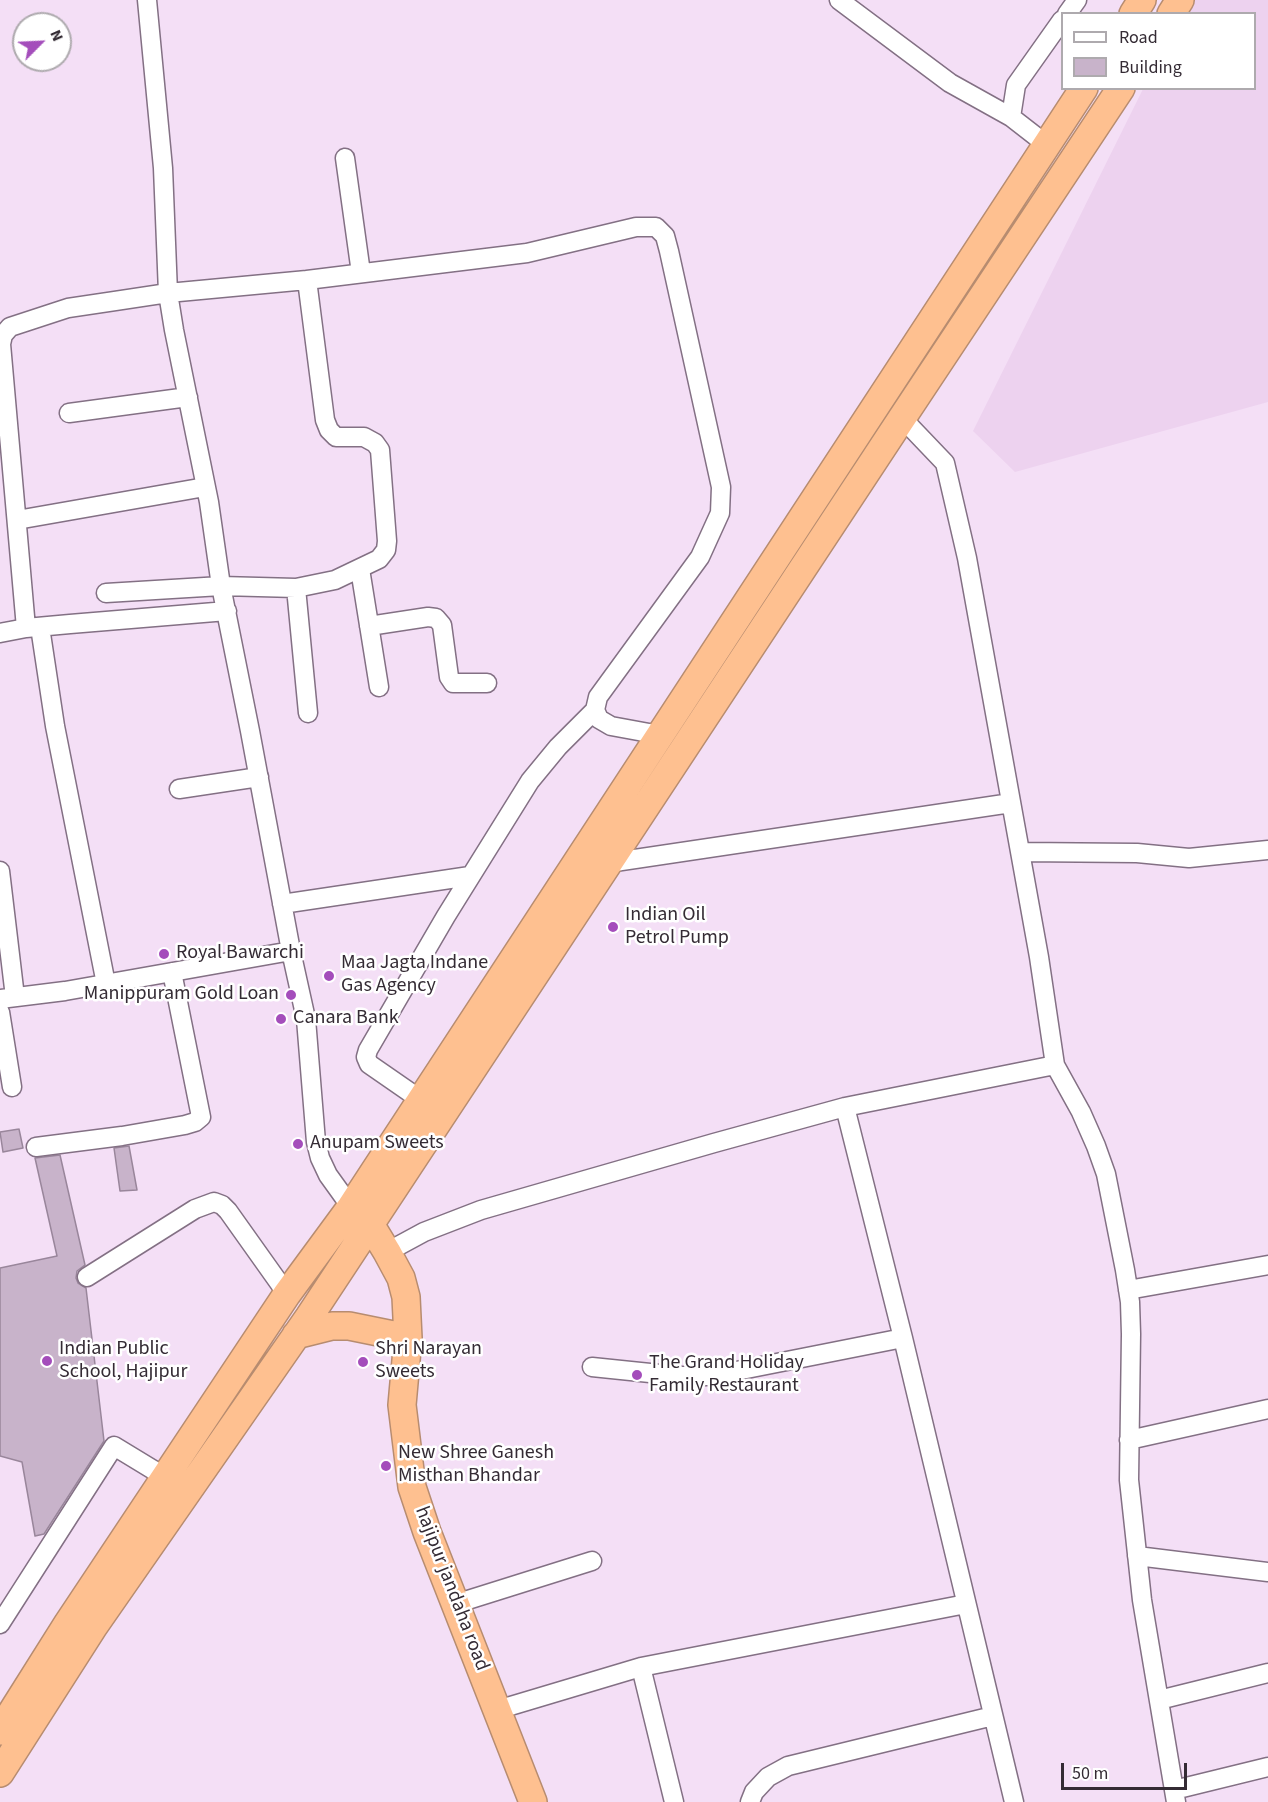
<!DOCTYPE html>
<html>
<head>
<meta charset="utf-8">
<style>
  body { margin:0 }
  #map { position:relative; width:1268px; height:1802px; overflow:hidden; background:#f4dff6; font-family:"Source Sans 3",sans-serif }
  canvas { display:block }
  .legend { position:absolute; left:1061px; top:12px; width:195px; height:78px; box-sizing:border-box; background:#fff; border:2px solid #aeaaae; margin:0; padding:8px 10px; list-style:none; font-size:18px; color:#342b34 }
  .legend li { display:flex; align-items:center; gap:12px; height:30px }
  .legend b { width:30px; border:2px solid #aeaaae }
  .north { position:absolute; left:12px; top:12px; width:60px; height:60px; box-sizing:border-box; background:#fff; border:2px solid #aeaaae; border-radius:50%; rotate:66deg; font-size:16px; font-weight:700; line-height:24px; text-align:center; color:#342b34 }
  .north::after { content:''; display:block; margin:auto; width:21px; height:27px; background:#a44dbb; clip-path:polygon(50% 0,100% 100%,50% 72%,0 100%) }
  .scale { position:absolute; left:1061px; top:1763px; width:126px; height:27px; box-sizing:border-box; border:3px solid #342b34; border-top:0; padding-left:8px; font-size:18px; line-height:21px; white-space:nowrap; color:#342b34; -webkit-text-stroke:4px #fff; paint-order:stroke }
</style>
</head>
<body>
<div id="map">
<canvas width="1268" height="1802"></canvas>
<ul class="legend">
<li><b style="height:8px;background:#fff"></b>Road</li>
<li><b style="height:16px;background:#c8b3ca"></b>Building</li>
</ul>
<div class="north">N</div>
<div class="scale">50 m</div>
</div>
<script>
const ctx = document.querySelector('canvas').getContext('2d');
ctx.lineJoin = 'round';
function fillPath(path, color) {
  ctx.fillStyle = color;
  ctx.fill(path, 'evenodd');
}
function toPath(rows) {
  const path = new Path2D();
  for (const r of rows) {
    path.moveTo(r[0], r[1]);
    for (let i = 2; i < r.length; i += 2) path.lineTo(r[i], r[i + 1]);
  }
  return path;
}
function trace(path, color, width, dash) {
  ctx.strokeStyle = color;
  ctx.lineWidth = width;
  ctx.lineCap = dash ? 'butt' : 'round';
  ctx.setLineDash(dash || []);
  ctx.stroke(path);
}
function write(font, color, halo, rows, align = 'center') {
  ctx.font = font + ' "Source Sans 3",sans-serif';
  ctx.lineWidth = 5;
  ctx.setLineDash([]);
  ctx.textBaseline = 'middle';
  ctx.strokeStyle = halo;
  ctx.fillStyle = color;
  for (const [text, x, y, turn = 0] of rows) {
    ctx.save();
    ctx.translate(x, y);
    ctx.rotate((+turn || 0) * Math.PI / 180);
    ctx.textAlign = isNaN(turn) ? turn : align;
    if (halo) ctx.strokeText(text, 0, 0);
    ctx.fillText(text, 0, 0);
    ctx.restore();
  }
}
const built = toPath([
  [1187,0,1268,0,1268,402,1015,472,973,431,1143,89,1254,88,1254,14,1181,13]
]);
const building = toPath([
  [19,1129,23,1148,3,1152,0,1132,19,1129],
  [129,1146,137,1190,120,1191,114,1148,129,1146],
  [60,1155,85,1265,77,1271,76,1278,78,1283,86,1288,104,1441,44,1534,35,1536,22,1462,0,1456,0,1268,57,1256,35,1158,60,1155]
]);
const minor = toPath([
  [147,0,163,168,168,293,174,330,209,502,221,586,250,731,291,951,306,1019,316,1142,320,1158,328,1175,351,1207],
  [839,0,950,83,1011,117],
  [1067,14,1077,0],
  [1047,145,1011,117,1016,85,1062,20],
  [345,158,361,273],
  [69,413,188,397],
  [902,418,945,463,967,558,1039,957,1055,1065,1081,1112,1096,1146,1106,1174,1125,1270,1130,1302,1131,1334,1129,1480,1142,1600,1176,1802],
  [17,520,205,487],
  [360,569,379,687],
  [296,588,308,713],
  [106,593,221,586,296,588,335,580,379,559,386,550,387,541,380,450,375,443,364,437,336,437,329,430,325,420,307,280],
  [369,626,428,617,436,618,442,625,449,677,453,683,487,683],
  [40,627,55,726,106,984],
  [26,628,1,344,3,335,10,327,68,308,115,301,168,293,307,280,527,253,636,227,656,227,665,236,669,251,721,487,720,513,700,557,598,697,595,710,599,719,611,726,660,735],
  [0,633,26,628,70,624,227,611],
  [179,789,259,777],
  [1020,852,1137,853,1189,858,1268,850],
  [608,863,1011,803],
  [0,871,15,997],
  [282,904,470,876],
  [0,999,65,991,291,951],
  [0,1012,12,1087],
  [421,1100,369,1064,366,1057,368,1050,446,916,530,781,558,747,595,710],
  [845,1107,903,1338,1014,1802],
  [36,1147,122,1136,185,1125,195,1122,201,1117,172,972],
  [387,1252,424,1232,481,1210,714,1143,845,1107,1055,1065],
  [87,1277,195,1209,214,1202,222,1205,228,1211,287,1294],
  [1128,1290,1268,1265],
  [592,1367,679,1376,711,1376,903,1338],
  [1129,1440,1268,1409],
  [1137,1556,1268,1572],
  [455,1604,592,1561],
  [0,1624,114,1446,165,1477],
  [641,1667,674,1802],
  [1159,1700,1268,1673],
  [497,1710,641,1667,966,1604],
  [1174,1790,1268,1767],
  [750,1802,754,1792,768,1777,788,1766,993,1716]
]);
const highway = toPath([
  [1133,14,1142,0],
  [1171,14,1180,0],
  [358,1213,370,1224,387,1252,401,1278,406,1297,408,1338,402,1405,412,1487,427,1532,533,1802],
  [296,1335,332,1326,349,1326,408,1338],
  [0,1731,68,1623,287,1294,351,1207,1084,88],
  [0,1773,94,1626,309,1317,902,418,1121,88]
]);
const markers = [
  [613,927,6,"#a44dbb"],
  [164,954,6,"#a44dbb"],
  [329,976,6,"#a44dbb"],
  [291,995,6,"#a44dbb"],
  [281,1019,6,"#a44dbb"],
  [298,1144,6,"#a44dbb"],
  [47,1361,6,"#a44dbb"],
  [363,1362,6,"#a44dbb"],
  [637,1375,6,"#a44dbb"],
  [386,1466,6,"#a44dbb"]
];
const poiNames = [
  ["Indian Oil",625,916],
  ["Petrol Pump",625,939],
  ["Royal Bawarchi",176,954],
  ["Maa Jagta Indane",341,964],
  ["Gas Agency",341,987],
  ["Manippuram Gold Loan",279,995,"right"],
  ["Canara Bank",293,1019],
  ["Anupam Sweets",310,1144],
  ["Indian Public",59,1350],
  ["School, Hajipur",59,1373],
  ["Shri Narayan",375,1350],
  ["Sweets",375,1373],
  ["The Grand Holiday",649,1364],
  ["Family Restaurant",649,1387],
  ["New Shree Ganesh",398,1454],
  ["Misthan Bhandar",398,1477]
];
const streetNames = [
  ["hajipur jandaha road",451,1589,69]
];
fillPath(built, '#edd2ef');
fillPath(building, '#c8b3ca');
trace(building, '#99869b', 1.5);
trace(minor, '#837084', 21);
trace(highway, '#b78c70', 30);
trace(minor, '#fff', 18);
trace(highway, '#fec090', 27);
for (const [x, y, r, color] of markers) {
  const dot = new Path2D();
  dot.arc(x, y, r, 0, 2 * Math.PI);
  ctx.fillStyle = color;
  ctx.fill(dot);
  trace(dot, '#fff', 2);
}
write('20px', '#342b34', '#fff', poiNames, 'left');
write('20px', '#342b34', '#fff', streetNames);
</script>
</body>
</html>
